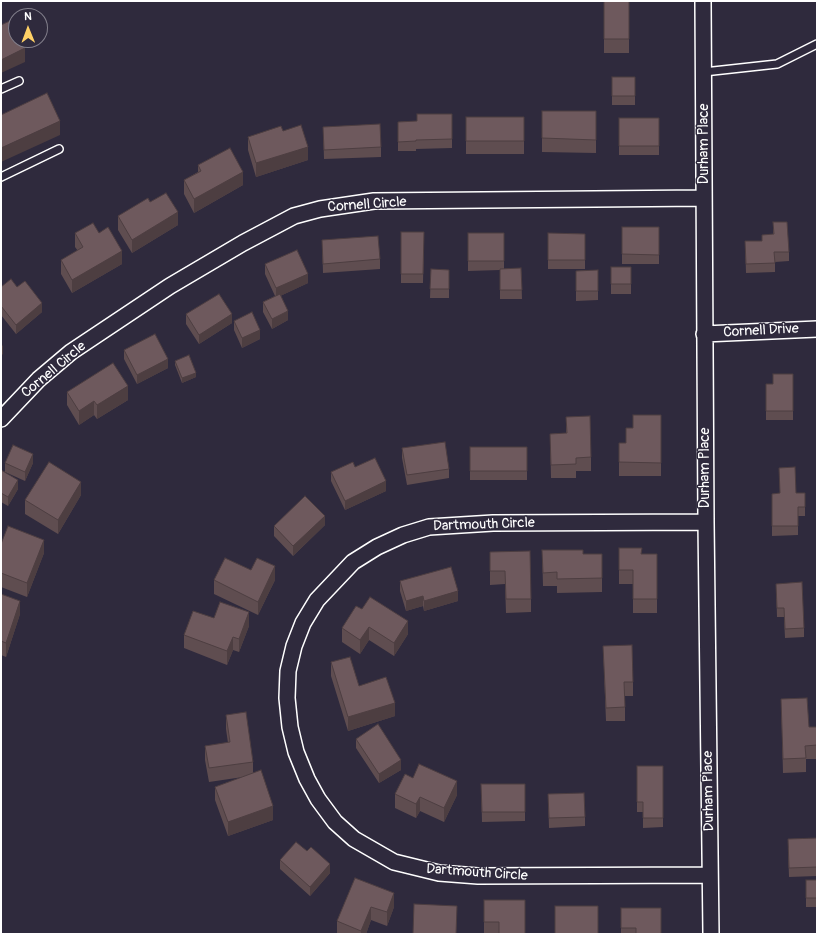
<!DOCTYPE html>
<html>
<head>
<meta charset="utf-8">
<style>
  body { margin:0 }
  #map { position:relative; width:818px; height:935px; overflow:hidden; background:#2f2a3d; font-family:Pangolin,sans-serif }
  canvas { display:block }
  .frame { position:absolute; inset:0; border:2px solid #fff; pointer-events:none }
  .north { position:absolute; left:8px; top:8px; width:40px; height:40px; box-sizing:border-box; background:#2f2a3d; border:1px solid #827f8b; border-radius:50%; rotate:359deg; font-size:11px; font-weight:700; line-height:16px; text-align:center; color:#fff }
  .north::after { content:''; display:block; margin:auto; width:14px; height:18px; background:#ffd166; clip-path:polygon(50% 0,100% 100%,50% 72%,0 100%) }
</style>
</head>
<body>
<div id="map">
<canvas width="818" height="935"></canvas>
<div class="frame"></div>
<div class="north">N</div>
</div>
<script>
const ctx = document.querySelector('canvas').getContext('2d');
ctx.lineJoin = 'round';
function toPath(rows) {
  const path = new Path2D();
  for (const r of rows) {
    path.moveTo(r[0], r[1]);
    for (let i = 2; i < r.length; i += 2) path.lineTo(r[i], r[i + 1]);
  }
  return path;
}
function trace(path, color, width, dash) {
  ctx.strokeStyle = color;
  ctx.lineWidth = width;
  ctx.lineCap = dash ? 'butt' : 'round';
  ctx.setLineDash(dash || []);
  ctx.stroke(path);
}
function fillPath(path, color) {
  ctx.fillStyle = color;
  ctx.fill(path, 'evenodd');
}
function write(font, color, halo, rows, align = 'center') {
  ctx.font = font + ' Pangolin,sans-serif';
  ctx.lineWidth = 3;
  ctx.setLineDash([]);
  ctx.textBaseline = 'middle';
  ctx.strokeStyle = halo;
  ctx.fillStyle = color;
  for (const [text, x, y, turn = 0] of rows) {
    ctx.save();
    ctx.translate(x, y);
    ctx.rotate((+turn || 0) * Math.PI / 180);
    ctx.textAlign = isNaN(turn) ? turn : align;
    if (halo) ctx.strokeText(text, 0, 0);
    ctx.fillText(text, 0, 0);
    ctx.restore();
  }
}
const service = toPath([
  [704,72,777,64,817,44],
  [1,89,19,81],
  [1,177,59,149]
]);
const minor = toPath([
  [703,1,706,522,711,934],
  [704,334,817,329],
  [1,419,39,379,71,352,170,286,243,243,294,216,320,209,374,201,704,198],
  [706,522,493,523,429,527,403,535,377,547,353,562,317,600,303,623,294,646,288,671,287,698,290,727,296,752,307,779,318,799,335,822,354,839,394,862,439,873,478,876,710,875]
]);
const wall = toPath([
  [604,1,629,1,629,53,604,53],
  [612,77,635,77,635,105,612,105],
  [542,111,596,111,596,153,542,152],
  [417,114,452,114,452,148,416,149,416,151,398,151,398,122,417,121],
  [466,117,524,117,524,154,466,154],
  [619,118,659,118,659,155,619,155],
  [323,127,381,147,381,157,324,159],
  [283,131,308,160,256,177,248,150,248,137],
  [198,165,243,185,194,213,184,194,184,180,198,172],
  [150,202,178,225,132,253,118,230,118,216],
  [773,222,789,252,789,261,775,262,775,272,746,273,745,241,762,241,773,234],
  [622,227,659,227,659,264,622,264],
  [401,232,424,232,423,283,401,283],
  [75,233,99,233,122,264,72,293,61,274,61,260,78,251,75,247],
  [468,233,504,233,504,269,521,268,522,299,500,299,500,270,468,271],
  [548,233,585,234,585,269,548,269],
  [322,240,380,259,380,269,323,273],
  [265,264,308,283,280,296,288,320,272,329,263,312,263,302,275,296,265,274],
  [611,267,631,267,631,294,611,294],
  [431,269,449,270,449,298,430,298],
  [598,270,598,300,576,301,576,271],
  [1,287,17,287,42,312,16,334,1,315],
  [186,314,232,323,199,344,186,324],
  [234,321,260,339,242,348,234,330],
  [124,350,168,368,137,384,124,359],
  [175,361,196,377,182,383,175,365],
  [793,374,793,420,766,420,766,384,773,384],
  [67,392,128,400,97,419,94,415,79,425,67,405],
  [661,415,661,476,619,476,619,443,626,443,633,428],
  [566,417,591,457,591,471,576,471,576,478,551,478,550,434,566,433],
  [470,447,527,447,527,480,470,480],
  [402,448,449,469,449,478,407,485,402,458],
  [5,463,33,463,25,481,5,472,18,489,8,506,1,502,1,470,5,472],
  [355,467,386,491,345,510,331,481,331,472],
  [796,493,805,507,805,516,798,516,798,535,772,536,772,494],
  [81,495,58,534,25,514,25,500],
  [325,525,293,556,274,536,274,526],
  [1,544,44,553,27,597,1,587],
  [619,548,642,554,657,554,657,613,633,613,633,584,619,584],
  [542,550,583,554,602,554,602,592,557,593,557,586,543,586],
  [490,552,531,599,531,612,506,613,505,584,490,585],
  [251,570,275,580,258,615,214,594,214,580],
  [400,581,458,601,424,611,423,606,406,611,400,591],
  [776,584,804,628,804,637,785,638,784,617,777,617],
  [1,594,20,614,6,657,1,655],
  [362,609,408,634,394,656,369,640,360,654,342,642,342,628],
  [214,618,249,626,239,652,233,650,227,665,184,648,184,635],
  [603,646,633,682,633,696,625,696,625,721,606,721],
  [331,662,359,686,395,716,348,731,331,676],
  [781,699,809,727,817,727,817,759,806,759,806,772,783,773],
  [226,715,253,762,253,773,273,820,228,836,215,800,215,787,243,777,209,782,205,760,205,746,228,743,226,729],
  [356,739,401,770,379,783,356,748],
  [637,766,663,766,663,827,643,828,643,812,637,812],
  [413,778,457,795,444,822,420,811,416,818,395,808,395,794],
  [481,784,525,784,525,821,482,822],
  [548,794,585,817,585,826,549,828],
  [817,838,817,876,789,877,788,848],
  [280,860,330,873,310,896,280,869],
  [355,878,394,907,387,926,371,920,366,934,337,934,337,921],
  [806,880,817,880,817,907,806,907],
  [484,900,525,934,484,934],
  [621,908,661,934,621,934]
]);
const shadedWall = toPath([
  [25,48,25,62,1,73,1,60],
  [60,121,60,135,1,162,1,148],
  [308,147,308,160,256,177,256,163],
  [243,172,243,185,194,213,194,199],
  [178,212,178,225,132,253,132,240],
  [122,251,122,264,72,293,72,280],
  [308,274,308,283,276,298,276,288],
  [42,303,42,312,16,334,16,325],
  [288,311,288,320,272,329,272,319],
  [232,314,232,323,199,344,199,335],
  [260,330,260,339,242,348,242,338],
  [3,345,3,354,1,356,1,347],
  [168,359,168,368,137,384,137,375],
  [196,373,196,377,182,383,182,378],
  [128,386,128,400,97,419,97,405],
  [94,401,94,415,79,425,79,411],
  [33,454,33,463,25,481,25,472],
  [18,480,18,489,8,506,8,497],
  [386,481,386,491,345,510,345,501],
  [81,482,81,495,58,534,58,520],
  [325,516,325,525,293,556,293,546],
  [44,540,44,553,27,597,27,583],
  [275,566,275,580,258,615,258,602],
  [458,591,458,601,424,611,424,601],
  [423,596,423,606,406,611,406,601],
  [20,601,20,614,6,657,6,643],
  [249,612,249,626,239,652,239,639],
  [408,621,408,634,394,656,394,643],
  [369,627,369,640,360,654,360,640],
  [233,637,233,650,227,665,227,651],
  [395,703,395,716,348,731,348,717],
  [401,760,401,770,379,783,379,774],
  [457,781,457,795,444,822,444,808],
  [420,797,420,811,416,818,416,804],
  [273,806,273,820,228,836,228,822],
  [330,864,330,873,310,896,310,887],
  [394,893,394,907,387,926,387,912],
  [371,907,371,920,366,934,361,934,361,931]
]);
const building = toPath([
  [604,1,629,1,629,39,604,39,604,1],
  [12,20,16,28,16,40,22,40,25,48,1,60,1,25,12,20],
  [612,77,635,77,635,96,612,96,612,77],
  [47,93,60,121,1,148,1,115,47,93],
  [542,111,596,111,596,140,542,138,542,111],
  [417,114,452,114,452,139,416,140,416,141,398,142,398,122,417,121,417,114],
  [466,117,524,117,524,141,466,141,466,117],
  [619,118,659,118,659,146,619,146,619,118],
  [380,124,381,147,324,150,323,127,380,124],
  [301,125,308,147,256,163,248,137,281,126,283,131,301,125],
  [230,148,243,172,194,199,184,180,201,171,198,165,230,148],
  [166,193,178,212,132,240,118,216,148,198,150,202,166,193],
  [773,222,787,222,789,252,774,252,775,263,746,264,745,241,762,241,762,235,774,234,773,222],
  [93,223,99,233,108,227,122,251,72,280,61,260,83,247,75,233,93,223],
  [622,227,659,227,659,255,622,254,622,227],
  [401,232,424,232,423,274,401,274,401,232],
  [468,233,504,233,504,261,468,261,468,233],
  [548,233,585,234,585,260,548,260,548,233],
  [378,236,380,259,323,264,322,240,378,236],
  [297,250,308,274,276,288,265,264,297,250],
  [611,267,631,267,631,284,611,284,611,267],
  [521,268,522,290,500,290,500,269,521,268],
  [431,269,449,270,449,289,430,289,431,269],
  [598,270,598,291,576,291,576,271,598,270],
  [11,279,17,287,25,281,42,303,16,325,1,306,1,287,11,279],
  [219,294,232,314,199,335,186,314,219,294],
  [280,294,288,311,272,319,263,302,280,294],
  [252,312,260,330,242,338,234,321,252,312],
  [155,334,168,359,137,375,124,350,155,334],
  [189,355,196,373,182,378,175,361,189,355],
  [113,363,128,386,97,405,94,401,79,411,67,392,113,363],
  [773,374,793,374,793,411,766,411,766,384,773,384,773,374],
  [633,415,661,415,661,463,619,462,619,443,626,443,626,428,633,428,633,415],
  [590,416,591,457,576,458,576,464,551,465,550,434,567,433,566,417,590,416],
  [445,442,449,469,407,475,402,448,445,442],
  [13,445,33,454,25,472,5,463,13,445],
  [470,447,527,447,527,471,470,471,470,447],
  [375,458,386,481,345,501,331,472,353,462,355,467,375,458],
  [49,462,81,482,58,520,25,500,49,462],
  [795,467,796,493,805,493,805,507,798,507,798,526,772,526,772,494,780,493,779,468,795,467],
  [1,470,18,480,8,497,1,493,1,470],
  [305,496,325,516,293,546,274,526,305,496],
  [8,526,44,540,27,583,1,573,1,544,8,526],
  [619,548,642,548,641,554,657,554,657,599,633,599,633,570,619,570,619,548],
  [542,550,583,550,583,554,602,554,602,578,557,579,557,572,543,573,542,550],
  [530,551,531,599,506,599,505,571,490,571,490,552,530,551],
  [225,558,251,570,257,558,275,566,258,602,214,580,225,558],
  [451,567,458,591,424,601,423,596,406,601,400,581,451,567],
  [802,582,804,628,785,629,784,608,777,608,776,584,802,582],
  [1,594,20,601,6,643,1,641,1,594],
  [370,597,408,621,394,643,369,627,360,640,342,628,356,606,362,609,370,597],
  [220,602,249,612,239,639,233,637,227,651,184,635,193,611,214,618,220,602],
  [632,645,633,682,624,682,625,707,606,708,603,646,632,645],
  [350,657,359,686,386,677,395,703,348,717,331,662,350,657],
  [807,698,809,727,817,727,817,745,805,746,806,758,783,759,781,699,807,698],
  [246,712,253,762,209,768,205,746,230,742,226,715,246,712],
  [378,724,401,760,379,774,356,739,378,724],
  [419,764,457,781,444,808,420,797,416,804,395,794,405,774,413,778,419,764],
  [637,766,663,766,663,818,643,818,643,802,637,802,637,766],
  [261,770,273,806,228,822,215,787,261,770],
  [481,784,525,784,525,812,482,812,481,784],
  [584,793,585,817,549,818,548,794,584,793],
  [817,838,817,867,789,868,788,839,817,838],
  [296,842,307,851,311,847,330,864,310,887,280,860,296,842],
  [355,878,394,893,387,912,371,907,361,931,337,921,355,878],
  [806,880,817,880,817,898,806,898,806,880],
  [484,900,525,900,525,934,499,934,499,922,484,922,484,900],
  [414,904,457,906,456,934,413,934,414,904],
  [555,906,598,906,598,934,555,934,555,906],
  [621,908,661,908,661,934,636,934,636,928,621,928,621,908]
]);
const streetNames = [
  ["Durham Place",704,144,-90],
  ["Cornell Circle",367,205,-4],
  ["Cornell Drive",761,331,-3],
  ["Cornell Circle",54,370,-40],
  ["Durham Place",705,468,-90],
  ["Dartmouth Circle",484,525,-2],
  ["Durham Place",709,791,-91],
  ["Dartmouth Circle",477,873,4]
];
trace(service, '#fff', 10);
trace(minor, '#fff', 18);
trace(service, '#2f2a3d', 7);
trace(minor, '#2f2a3d', 15);
fillPath(wall, '#5f4d50');
fillPath(shadedWall, '#4d3e41');
fillPath(building, '#6e595d');
trace(building, '#4d3e41', 1);
write('14px', '#fff', '#2f2a3d', streetNames);
</script>
</body>
</html>
